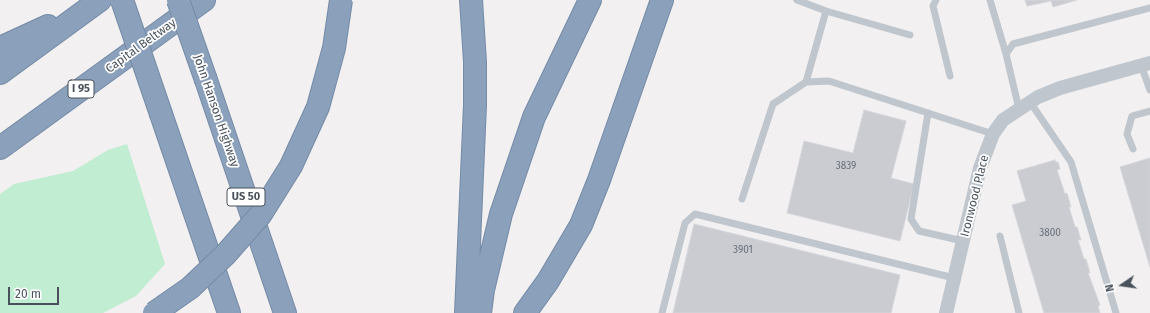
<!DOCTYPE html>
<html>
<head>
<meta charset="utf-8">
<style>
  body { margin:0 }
  #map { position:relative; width:1150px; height:313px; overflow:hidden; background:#f2f0f0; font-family:"Fira Sans",sans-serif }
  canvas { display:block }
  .north { position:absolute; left:1102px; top:265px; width:40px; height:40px; -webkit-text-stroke:3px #fff; paint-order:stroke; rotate:257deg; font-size:11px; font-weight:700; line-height:16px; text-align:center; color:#49525c }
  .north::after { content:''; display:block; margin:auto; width:14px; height:18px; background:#49525c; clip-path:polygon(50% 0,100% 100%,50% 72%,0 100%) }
  .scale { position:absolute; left:8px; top:287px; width:51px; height:18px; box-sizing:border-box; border:2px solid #49525c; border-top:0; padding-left:5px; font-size:12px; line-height:14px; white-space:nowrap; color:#49525c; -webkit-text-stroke:3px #fff; paint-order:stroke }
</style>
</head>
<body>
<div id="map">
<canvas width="1150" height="313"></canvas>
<div class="north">N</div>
<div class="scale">20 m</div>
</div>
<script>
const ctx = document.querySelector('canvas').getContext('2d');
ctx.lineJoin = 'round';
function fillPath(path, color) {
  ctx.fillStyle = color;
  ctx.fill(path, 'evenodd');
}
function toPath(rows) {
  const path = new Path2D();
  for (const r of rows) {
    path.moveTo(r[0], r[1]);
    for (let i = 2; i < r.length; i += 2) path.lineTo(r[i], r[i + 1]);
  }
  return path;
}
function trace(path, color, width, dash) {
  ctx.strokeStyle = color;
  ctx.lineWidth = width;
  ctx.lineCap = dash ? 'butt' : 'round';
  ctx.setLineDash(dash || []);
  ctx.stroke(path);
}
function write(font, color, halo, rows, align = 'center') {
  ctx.font = font + ' "Fira Sans",sans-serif';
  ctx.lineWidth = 3.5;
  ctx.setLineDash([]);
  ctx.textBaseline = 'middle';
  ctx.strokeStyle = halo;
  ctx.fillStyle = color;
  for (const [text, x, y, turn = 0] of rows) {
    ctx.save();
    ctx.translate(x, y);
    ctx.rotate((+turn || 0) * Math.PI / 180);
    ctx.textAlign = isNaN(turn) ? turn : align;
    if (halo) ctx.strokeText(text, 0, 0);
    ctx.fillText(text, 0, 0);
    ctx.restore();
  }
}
const green = toPath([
  [127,144,165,264,136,296,103,313,0,313,0,194,14,184,73,171,108,150]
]);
const building = toPath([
  [1025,0,1077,0,1053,7,1051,1,1027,6,1025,0],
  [864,110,906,121,891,178,914,184,900,241,787,213,804,141,853,153,864,110],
  [1150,158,1150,267,1120,167,1150,158],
  [1055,160,1055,162,1058,162,1060,169,1057,170,1065,194,1067,193,1071,207,1069,207,1075,227,1077,227,1081,240,1078,240,1084,259,1086,259,1090,273,1088,273,1100,305,1098,306,1100,313,1044,313,1012,205,1026,201,1017,171,1055,160],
  [694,224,900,275,891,313,673,313,694,224]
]);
const lane = toPath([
  [797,0,826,11],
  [936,0,933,6,950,76],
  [990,0,1006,54],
  [1141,65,1150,90],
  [806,82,826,11,910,35],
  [1030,102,1071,162,1116,313],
  [1019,109,1006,54,1013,44,1150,8],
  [928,113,911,219,919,231,963,241],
  [1133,149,1127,134,1132,116,1150,111],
  [742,199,773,104,806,82,829,81,993,134],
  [1000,236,1019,313],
  [662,313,685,223,695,214,954,278]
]);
const street = toPath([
  [946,313,980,168,993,134,1003,120,1038,97,1060,88,1150,63]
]);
const highway = toPath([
  [0,48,48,26],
  [0,73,100,0],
  [206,80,285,313],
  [161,114,229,313],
  [0,148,204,0],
  [466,313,475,105,475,62,471,0],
  [480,313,483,290,501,214,534,117,590,0],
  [525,313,548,281,581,225,599,180,662,0]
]);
const highwayBridge = toPath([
  [122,0,161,114],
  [178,0,206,80],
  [154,313,190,288,225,255,261,214,291,166,318,107,334,48,341,0]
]);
const numberNames = [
  ["3839",846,166],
  ["3800",1050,233],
  ["3901",743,250]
];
const shields = [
  [81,89,26],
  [246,197,38]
];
const shieldNames = [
  ["I 95",81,89],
  ["US 50",246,197]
];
const streetNames = [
  ["Capital Beltway",141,46,-36],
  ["John Hanson Highway",216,111,71],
  ["Ironwood Place",975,196,-76]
];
fillPath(green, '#c1edd3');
fillPath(building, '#caccd2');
trace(building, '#d4d6db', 1);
trace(highway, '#758ba7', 24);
trace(lane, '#bfc6ce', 7);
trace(street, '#bfc6ce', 14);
trace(highway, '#8aa0bb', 22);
trace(highwayBridge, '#758ba7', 24, []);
trace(highwayBridge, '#8aa0bb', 22);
write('10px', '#69707a', null, numberNames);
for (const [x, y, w] of shields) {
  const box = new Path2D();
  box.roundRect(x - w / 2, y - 9, w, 18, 3);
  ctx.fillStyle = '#fff';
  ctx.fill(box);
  trace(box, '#49525c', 1);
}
write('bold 11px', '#49525c', null, shieldNames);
write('12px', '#49525c', '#fff', streetNames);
</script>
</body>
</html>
